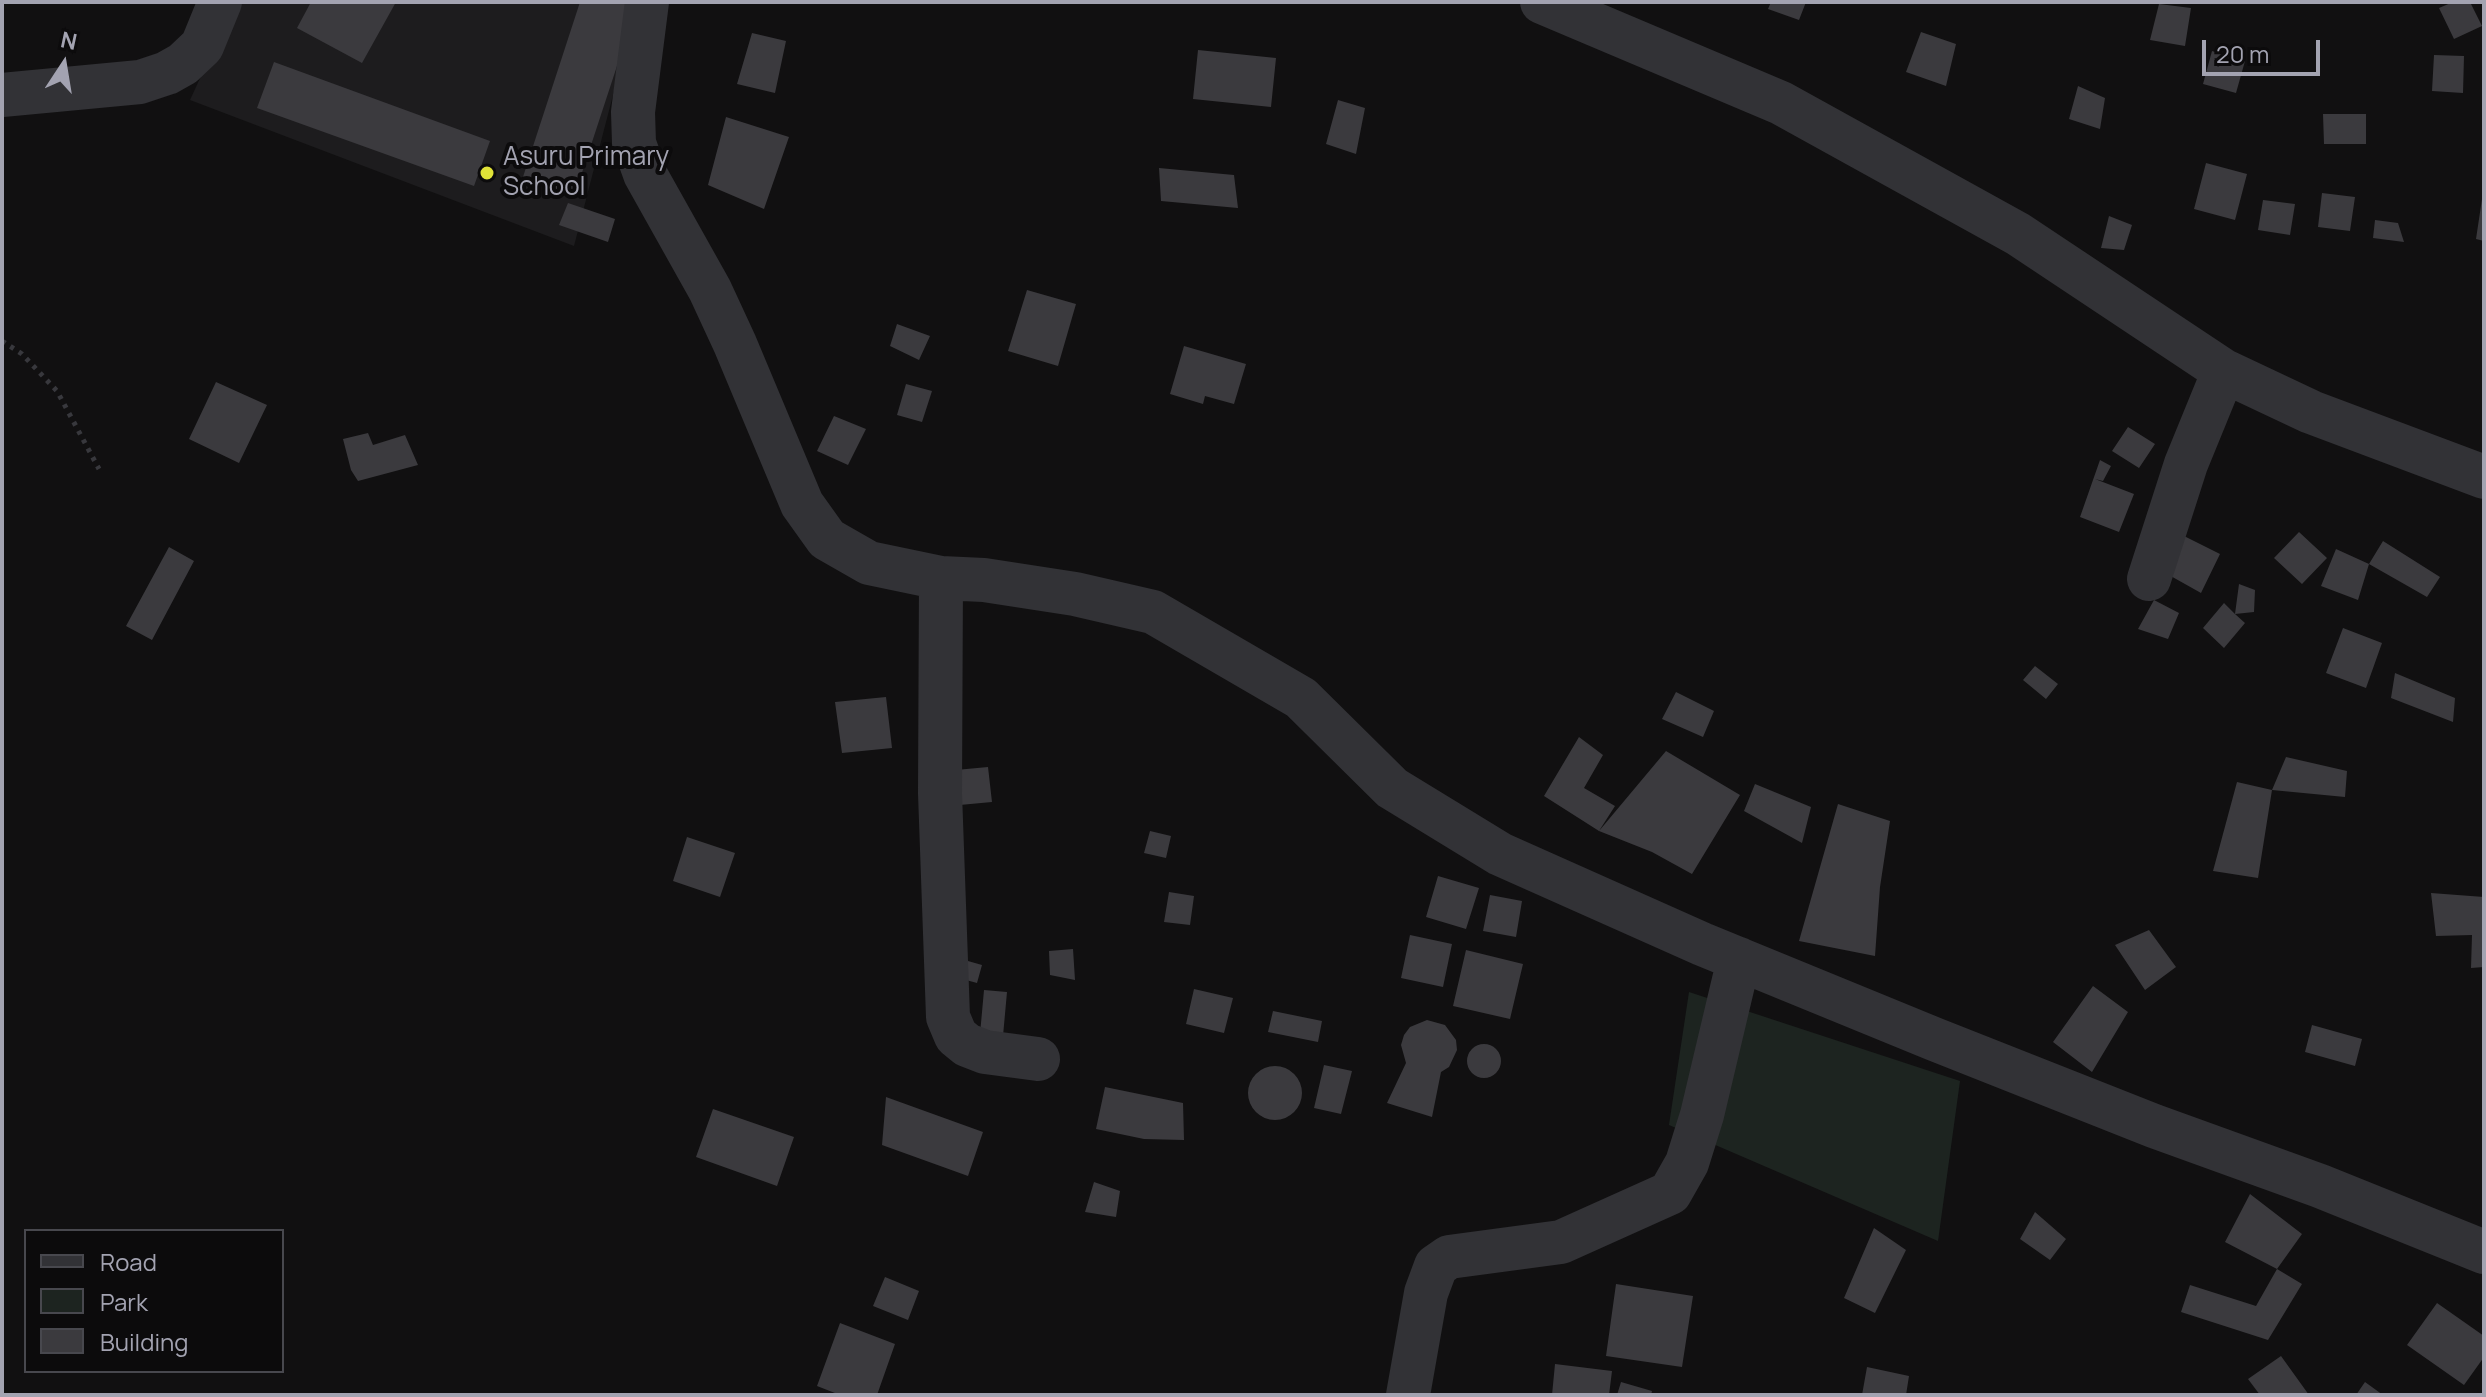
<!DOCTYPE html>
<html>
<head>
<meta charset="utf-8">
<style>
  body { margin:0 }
  #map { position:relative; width:2486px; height:1397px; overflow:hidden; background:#111011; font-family:Manrope,sans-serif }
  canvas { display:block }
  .frame { position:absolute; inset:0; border:4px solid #a3a3b1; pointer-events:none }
  .legend { position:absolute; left:24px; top:1229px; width:260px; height:144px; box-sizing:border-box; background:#0c0b0c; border:2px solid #48484e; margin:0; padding:10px 14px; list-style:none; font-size:24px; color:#a3a3b1 }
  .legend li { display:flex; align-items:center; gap:16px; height:40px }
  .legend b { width:40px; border:2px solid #48484e }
  .north { position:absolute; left:24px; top:24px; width:80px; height:80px; -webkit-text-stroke:6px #0c0b0c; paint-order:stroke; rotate:12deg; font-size:22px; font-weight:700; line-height:32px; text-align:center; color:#a3a3b1 }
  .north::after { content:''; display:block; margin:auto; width:28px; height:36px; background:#a3a3b1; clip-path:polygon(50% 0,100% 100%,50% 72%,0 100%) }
  .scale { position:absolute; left:2202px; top:40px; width:118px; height:36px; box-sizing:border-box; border:4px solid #a3a3b1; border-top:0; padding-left:10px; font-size:24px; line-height:28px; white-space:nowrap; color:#a3a3b1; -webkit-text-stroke:6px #0c0b0c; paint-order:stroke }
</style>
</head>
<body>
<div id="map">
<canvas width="2486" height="1397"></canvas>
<div class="frame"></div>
<ul class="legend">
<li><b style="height:10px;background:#323236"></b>Road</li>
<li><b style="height:22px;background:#1d2420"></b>Park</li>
<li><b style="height:22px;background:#3b3a3e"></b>Building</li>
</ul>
<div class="north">N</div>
<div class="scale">20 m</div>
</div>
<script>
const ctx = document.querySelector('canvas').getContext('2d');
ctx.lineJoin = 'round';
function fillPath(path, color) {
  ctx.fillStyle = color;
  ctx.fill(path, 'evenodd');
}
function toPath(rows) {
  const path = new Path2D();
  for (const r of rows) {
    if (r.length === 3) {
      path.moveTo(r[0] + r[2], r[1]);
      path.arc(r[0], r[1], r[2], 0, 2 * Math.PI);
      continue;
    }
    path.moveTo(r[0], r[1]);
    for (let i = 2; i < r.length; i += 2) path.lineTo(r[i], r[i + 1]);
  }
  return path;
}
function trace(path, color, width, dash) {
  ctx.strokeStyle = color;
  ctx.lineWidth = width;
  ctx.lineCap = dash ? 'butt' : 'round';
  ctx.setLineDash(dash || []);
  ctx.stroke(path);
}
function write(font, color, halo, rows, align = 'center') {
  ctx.font = font + ' Manrope,sans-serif';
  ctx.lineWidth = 8;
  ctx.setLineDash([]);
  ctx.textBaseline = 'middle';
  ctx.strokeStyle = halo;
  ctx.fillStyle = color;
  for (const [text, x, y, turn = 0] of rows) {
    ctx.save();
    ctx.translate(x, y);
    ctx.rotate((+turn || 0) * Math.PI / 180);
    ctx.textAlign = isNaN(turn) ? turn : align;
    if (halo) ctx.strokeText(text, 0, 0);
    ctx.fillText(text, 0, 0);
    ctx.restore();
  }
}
const built = toPath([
  [235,2,637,2,574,246,190,100]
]);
const green = toPath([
  [1689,992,1960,1081,1938,1241,1669,1125]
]);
const building = toPath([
  [311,2,396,2,362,63,297,28],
  [580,2,638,2,574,197,522,180],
  [1771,2,1806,2,1799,20,1768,9],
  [2453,2,2470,2,2482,26,2454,39,2439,8],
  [2159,4,2191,8,2185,46,2150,40],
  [1921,32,1956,44,1946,86,1906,72],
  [752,33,786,41,775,93,737,84],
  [1198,50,1276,58,1271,107,1193,99],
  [2212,51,2245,61,2236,93,2203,84],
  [2434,55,2464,56,2463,93,2432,91],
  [274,62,490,141,474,186,257,108],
  [2078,86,2105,98,2100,129,2069,119],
  [1338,100,1365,108,1356,154,1326,144],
  [2323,114,2366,114,2366,144,2324,144],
  [726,117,789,137,764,209,708,185],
  [2206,163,2247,174,2235,220,2194,209],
  [1159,168,1234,175,1238,208,1161,201],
  [2322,193,2355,197,2350,231,2318,227],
  [2482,199,2484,199,2484,241,2476,239],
  [2263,200,2295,204,2290,235,2258,230],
  [568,203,615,219,608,242,559,225],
  [2109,216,2132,225,2124,250,2101,248],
  [2375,220,2398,223,2404,242,2373,238],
  [1027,290,1076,304,1058,366,1008,351],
  [897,324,930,336,919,360,890,346],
  [1184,346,1246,364,1234,404,1205,396,1203,404,1170,394],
  [216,382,267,405,239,463,189,439],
  [906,384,932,391,922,422,897,415],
  [834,416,866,429,848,465,817,451],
  [2128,427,2155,444,2139,468,2112,451],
  [368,433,373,445,405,435,418,465,358,481,351,470,343,439],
  [2100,460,2111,466,2103,481,2095,479,2134,494,2119,532,2080,517],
  [2299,532,2327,558,2302,584,2274,558],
  [2178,533,2220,554,2201,593,2160,570],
  [2383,541,2440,577,2427,597,2369,564],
  [169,547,194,561,152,640,126,626],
  [2336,549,2369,564,2358,600,2321,586],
  [2239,584,2255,590,2254,612,2235,614,2245,623,2224,648,2203,628,2224,603,2235,614],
  [2154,600,2179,613,2168,639,2138,629],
  [2343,628,2382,643,2366,688,2326,673],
  [2035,666,2058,684,2046,699,2023,680],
  [2395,673,2455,698,2453,722,2391,698],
  [1676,692,1714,711,1703,737,1662,719],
  [886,697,892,748,842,753,835,702],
  [1579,737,1603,755,1584,788,1615,806,1599,831,1666,751,1740,795,1692,874,1652,852,1599,831,1544,796],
  [2286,757,2347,771,2345,797,2272,790,2258,878,2213,871,2237,782,2272,790],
  [988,767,992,802,949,806,945,771],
  [1755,784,1811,807,1802,843,1744,811],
  [1838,804,1890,821,1880,887,1875,956,1799,941],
  [1150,831,1171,836,1166,858,1144,853],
  [687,837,735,853,720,897,673,881],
  [1438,876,1479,888,1466,929,1426,917],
  [1169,892,1194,896,1190,925,1164,922],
  [2431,893,2484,897,2484,967,2471,968,2472,935,2436,936],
  [1490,895,1522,901,1516,937,1483,931],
  [2149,930,2176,967,2145,990,2115,945],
  [1410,935,1452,944,1443,987,1401,978],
  [1073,949,1075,980,1050,975,1049,951],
  [1466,950,1523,964,1510,1019,1453,1006],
  [961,959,982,965,977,983,955,977],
  [2093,986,2128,1012,2092,1072,2053,1042],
  [1194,989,1233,998,1224,1033,1186,1024],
  [984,990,1007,992,1003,1036,980,1034],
  [1273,1011,1322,1021,1318,1042,1268,1032],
  [1427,1020,1445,1025,1456,1040,1457,1050,1449,1067,1441,1072,1432,1117,1387,1103,1406,1063,1401,1045,1404,1035,1410,1027],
  [2312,1025,2362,1039,2355,1066,2305,1052],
  [1484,1061,17],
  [1324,1065,1352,1071,1341,1114,1314,1108],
  [1275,1093,27],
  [1105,1087,1183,1103,1184,1140,1144,1139,1096,1129],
  [886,1097,983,1132,968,1176,882,1145],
  [713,1109,794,1137,777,1186,696,1157],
  [1094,1182,1120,1191,1116,1217,1085,1212],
  [2250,1194,2302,1234,2277,1269,2225,1242],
  [2035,1212,2066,1239,2050,1260,2020,1239],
  [1874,1228,1906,1250,1875,1313,1844,1298],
  [2277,1269,2302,1284,2268,1340,2181,1312,2190,1285,2256,1306],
  [885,1277,919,1291,908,1320,873,1306],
  [1616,1284,1693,1296,1682,1367,1606,1356],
  [2437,1303,2484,1336,2484,1357,2464,1385,2407,1345],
  [840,1323,895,1344,877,1395,840,1395,817,1386],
  [2281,1356,2309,1395,2260,1395,2248,1379],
  [1555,1364,1612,1371,1609,1395,1552,1395],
  [1867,1367,1909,1376,1906,1395,1862,1395],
  [1621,1382,1652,1391,1651,1395,1617,1395],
  [2365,1382,2383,1395,2356,1395]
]);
const path = toPath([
  [2,341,22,354,57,391,99,469]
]);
const street = toPath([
  [647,2,633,112,634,143,645,174,710,290,735,344,802,504,827,539,869,563,941,578,984,580,1075,594,1153,612,1301,698,1392,788,1500,854,1702,944,1934,1039,2154,1126,2320,1186,2484,1252],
  [1542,2,1781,103,2018,234,2224,371,2311,412,2484,477],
  [2,95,140,82,167,73,183,64,202,46,220,2],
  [941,578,940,793,948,1017,956,1036,967,1045,985,1052,1038,1059],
  [2149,579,2186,464,2224,371],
  [1408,1395,1426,1293,1436,1266,1449,1257,1561,1242,1670,1193,1687,1163,1702,1115,1739,959]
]);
const markers = [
  [487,173,8,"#e0e238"]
];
const poiNames = [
  ["Asuru Primary",503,158],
  ["School",503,188]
];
fillPath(built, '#1d1c1e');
fillPath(green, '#1d2420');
fillPath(building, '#3b3a3e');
trace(path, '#38383d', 5, [4, 6]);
trace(street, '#323236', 44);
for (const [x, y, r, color] of markers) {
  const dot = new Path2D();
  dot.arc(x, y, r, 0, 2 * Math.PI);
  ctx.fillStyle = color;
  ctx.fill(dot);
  trace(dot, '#0c0b0c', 3);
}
write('26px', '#a3a3b1', '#0c0b0c', poiNames, 'left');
</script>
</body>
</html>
